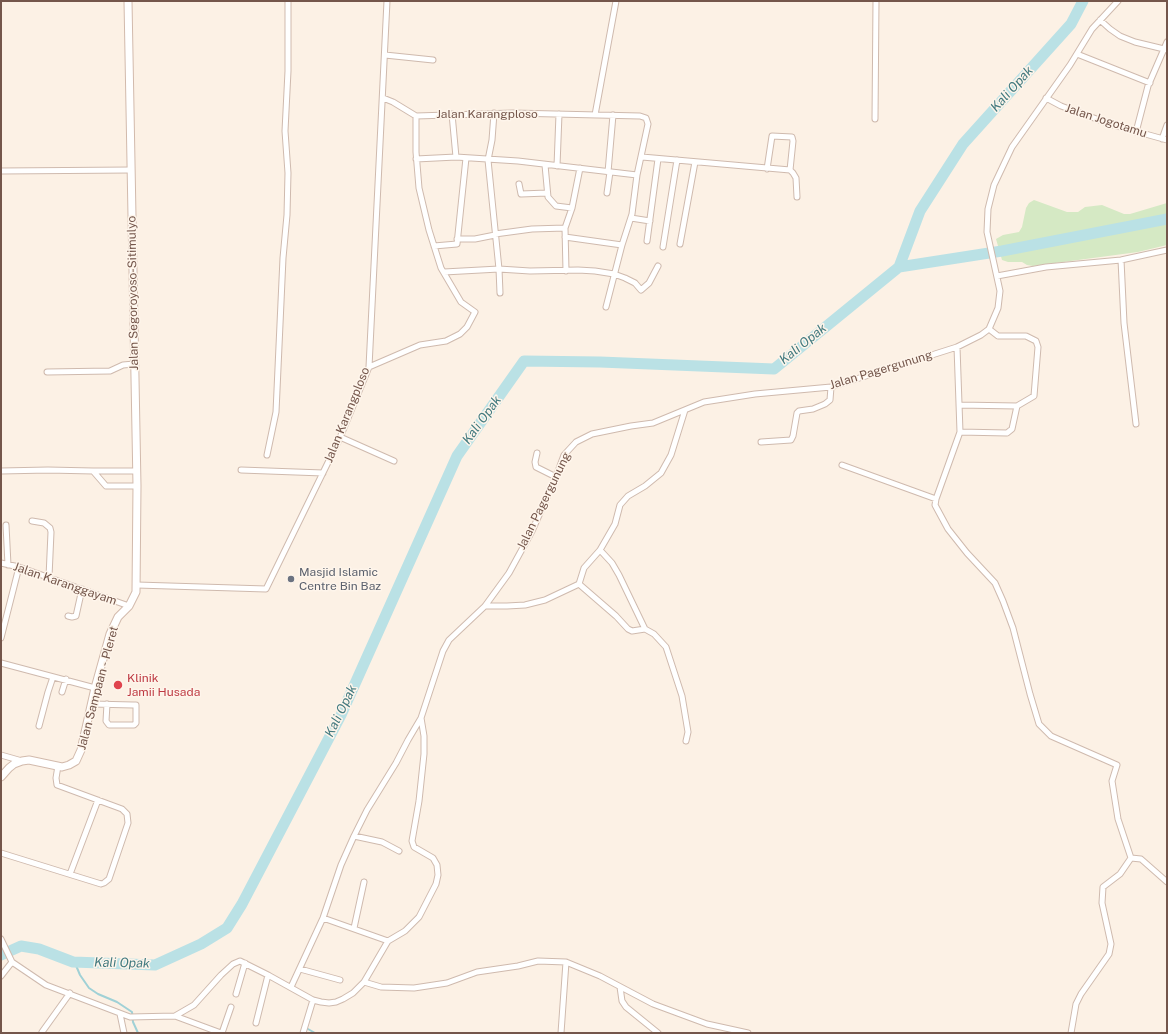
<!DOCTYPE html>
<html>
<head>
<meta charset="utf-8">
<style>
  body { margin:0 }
  #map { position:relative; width:1168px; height:1034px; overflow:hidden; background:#fcf1e5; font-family:"Public Sans",sans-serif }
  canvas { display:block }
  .frame { position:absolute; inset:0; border:2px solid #74564b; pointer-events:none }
</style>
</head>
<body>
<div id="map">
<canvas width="1168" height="1034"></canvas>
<div class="frame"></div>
</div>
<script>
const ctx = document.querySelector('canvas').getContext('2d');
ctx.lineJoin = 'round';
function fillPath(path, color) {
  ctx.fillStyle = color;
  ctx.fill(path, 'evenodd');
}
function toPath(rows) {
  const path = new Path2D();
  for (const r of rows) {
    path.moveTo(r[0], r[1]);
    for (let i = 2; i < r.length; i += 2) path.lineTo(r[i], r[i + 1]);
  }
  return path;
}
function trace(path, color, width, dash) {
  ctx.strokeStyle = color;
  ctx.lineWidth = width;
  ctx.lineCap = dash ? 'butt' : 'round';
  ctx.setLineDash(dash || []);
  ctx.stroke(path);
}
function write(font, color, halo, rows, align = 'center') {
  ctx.font = font + ' "Public Sans",sans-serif';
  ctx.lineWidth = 3;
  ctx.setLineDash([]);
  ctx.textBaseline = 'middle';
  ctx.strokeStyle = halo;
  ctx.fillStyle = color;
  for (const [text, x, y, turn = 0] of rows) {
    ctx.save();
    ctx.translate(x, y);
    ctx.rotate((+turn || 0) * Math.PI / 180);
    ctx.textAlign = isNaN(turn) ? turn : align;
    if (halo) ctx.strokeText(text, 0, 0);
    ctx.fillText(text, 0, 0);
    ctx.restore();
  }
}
const green = toPath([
  [1034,200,1067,212,1078,212,1085,207,1102,205,1124,214,1130,214,1167,203,1167,245,1138,252,1033,266,1027,265,1022,262,1008,262,1002,260,996,239,1003,235,1019,232,1022,227,1026,208,1029,203]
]);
const stream = toPath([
  [75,963,80,975,89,988,98,994,117,1002,132,1012,133,1022,138,1033],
  [308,1029,315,1033]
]);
const river = toPath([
  [899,267,1002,251,1167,219],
  [1,955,21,946,39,949,73,962,155,965,201,944,227,928,242,904,341,715,457,456,524,361,600,362,774,369,899,267,920,211,963,144,1071,24,1083,1]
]);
const minor = toPath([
  [1100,20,1110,29,1120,36,1135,42,1164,49,1167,42],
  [1077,54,1150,83],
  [385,55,433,60],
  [383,98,393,102,416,116,513,113,640,116,646,118,648,124,637,175,632,214,622,245,606,307],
  [1046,98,1061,106,1113,125,1167,140],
  [494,113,492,140,488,160,499,269,500,293],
  [452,114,456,157],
  [595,115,616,1],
  [875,119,876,1],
  [1136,132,1148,86,1164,49,1167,50],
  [1162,139,1167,125],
  [642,157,790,170],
  [416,159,456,157,518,161,637,175],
  [545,165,548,197,556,206,572,208],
  [557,166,559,114],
  [767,169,772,136,792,137,793,141,790,170,793,173,796,178,797,197],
  [1,171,131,170],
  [608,172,613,115],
  [519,184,521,194,547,193],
  [607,193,610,172],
  [631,218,650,221],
  [495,234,532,229,565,228],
  [565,237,622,245],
  [457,239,475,239,495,235],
  [647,241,658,159],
  [680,244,695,162],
  [434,246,457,244,466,158],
  [663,247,677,160],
  [1121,260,1124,323,1136,424],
  [566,271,565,228,572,208,580,168],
  [444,272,499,269,530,271,578,270,595,271,614,274,625,278,635,283,641,290,649,283,658,266],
  [997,276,1046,267,1121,260,1167,250],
  [957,347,960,432,936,499,935,505,948,529,967,553,995,583,1003,601,1013,628,1030,694,1039,724,1051,736,1117,765,1112,781,1118,819,1131,858],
  [369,367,420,345,446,341,460,334,467,327,475,312,461,302,441,268,429,230,419,188,416,152,416,116],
  [47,372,110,371,123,365,134,364],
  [959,405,1017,406],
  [960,432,1007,433,1012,429,1017,406,1034,396,1038,347,1036,341,1026,336,998,336,989,329],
  [340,437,394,461],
  [761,442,791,440,793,436,797,413,799,411,813,409,825,404,830,400,831,387],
  [537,453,535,462,536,467,556,477],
  [267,455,276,412,283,258,287,215,288,173,285,131,288,71,288,1],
  [842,465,936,499],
  [241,470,323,473],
  [1,471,48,470,93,471,106,486,137,486],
  [93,471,136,471],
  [32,521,44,523,50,528,51,532,49,577],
  [6,525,8,565],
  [600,550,612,563,619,575,645,629,654,634,666,647,682,696,688,732,686,741],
  [1,563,19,567,129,606],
  [579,584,616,616,628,629,632,631,645,629],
  [137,585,266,589,339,440,369,367,387,1],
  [485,606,507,606,525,605,545,600,579,584,584,568,600,550,615,524,620,505,628,496,645,486,661,473,671,455,685,410],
  [68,616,72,617,76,616,82,589],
  [1,638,19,567],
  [1,663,95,688],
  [62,692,66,679],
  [92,704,133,705,136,705,136,723,134,725,109,725,106,721,107,704],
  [39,726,48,692,53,677],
  [1,755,22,761],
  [354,836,382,842,399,851],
  [1,853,101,884,104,883,109,879,128,823,127,814,122,809,57,785,56,778,58,766],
  [1131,858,1141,859,1167,882],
  [70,874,98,800],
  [323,918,388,941],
  [354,928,364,882],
  [1,939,12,962,46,985,130,1017,175,1016,194,1005,221,975,233,964,240,961,268,975,313,1000,321,1002,329,1003,336,1002,343,999,353,993,364,982,388,941,405,931,419,917,436,884,438,875,437,865,433,858,414,847,412,841,419,801,424,754,424,736,421,718,443,651,449,640,485,606,509,573,532,531,556,477,564,455,576,442,592,434,631,426,653,423,704,402,755,394,831,387,957,347,981,335,989,329,998,308,1000,291,987,232,988,209,994,185,1012,147,1070,65,1092,29,1118,1],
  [300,969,340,980],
  [1,976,12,962],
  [364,982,381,987,414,988,447,983,477,972,518,966,538,961,566,962,600,976,653,1004,707,1024,748,1033],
  [291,987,323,918,341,865,354,836,367,810,396,763,408,740,421,718],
  [620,987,622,1001,626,1007,658,1033],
  [236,994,245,963],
  [120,1014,124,1033],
  [175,1016,221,1033],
  [256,1023,268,975],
  [42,1032,70,993],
  [222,1033,231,1007],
  [303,1033,313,1000],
  [561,1033,566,962],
  [1071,1033,1076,1004,1081,994,1109,954,1111,944,1102,903,1103,887,1120,874,1131,858]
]);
const secondary = toPath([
  [1,777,9,768,14,764,22,761,29,760,62,767,69,765,76,761,81,750,95,688,110,634,118,617,129,606,136,592,137,486,128,1]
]);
const markers = [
  [291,579,4,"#6b7280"],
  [118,685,5,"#e0444e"]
];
const streetNames = [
  ["Jalan Karangploso",487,114],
  ["Jalan Jogotamu",1106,121,18],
  ["Jalan Segoroyoso-Sitimulyo",133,293,-91],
  ["Jalan Pagergunung",881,370,-17],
  ["Jalan Karangploso",347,415,-68],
  ["Jalan Pagergunung",544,501,-64],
  ["Jalan Karanggayam",65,584,19],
  ["Jalan Sampaan - Pleret",98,688,-75]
];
const worshipNames = [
  ["Masjid Islamic",299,572],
  ["Centre Bin Baz",299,586]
];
const healthNames = [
  ["Klinik",127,678],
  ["Jamii Husada",127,692]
];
const waterNames = [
  ["Kali Opak",1012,89,-48],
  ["Kali Opak",803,344,-39],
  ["Kali Opak",482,420,-54],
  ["Kali Opak",341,711,-64],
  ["Kali Opak",122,963,1]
];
fillPath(green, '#d5e9c4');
trace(stream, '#a0d1d6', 2);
trace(river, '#bae1e5', 11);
trace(minor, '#cfbaae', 7);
trace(secondary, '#d2baac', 9);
trace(minor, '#fff', 5);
trace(secondary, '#fff', 7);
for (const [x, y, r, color] of markers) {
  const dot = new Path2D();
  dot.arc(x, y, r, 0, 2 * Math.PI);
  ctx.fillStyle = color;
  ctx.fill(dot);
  trace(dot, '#fef5eb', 1.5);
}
write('12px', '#74564b', '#fef5eb', streetNames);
write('12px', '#5b616d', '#fef5eb', worshipNames, 'left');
write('12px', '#be3a42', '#fef5eb', healthNames, 'left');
write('italic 13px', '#427a7f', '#fef5eb', waterNames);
</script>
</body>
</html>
